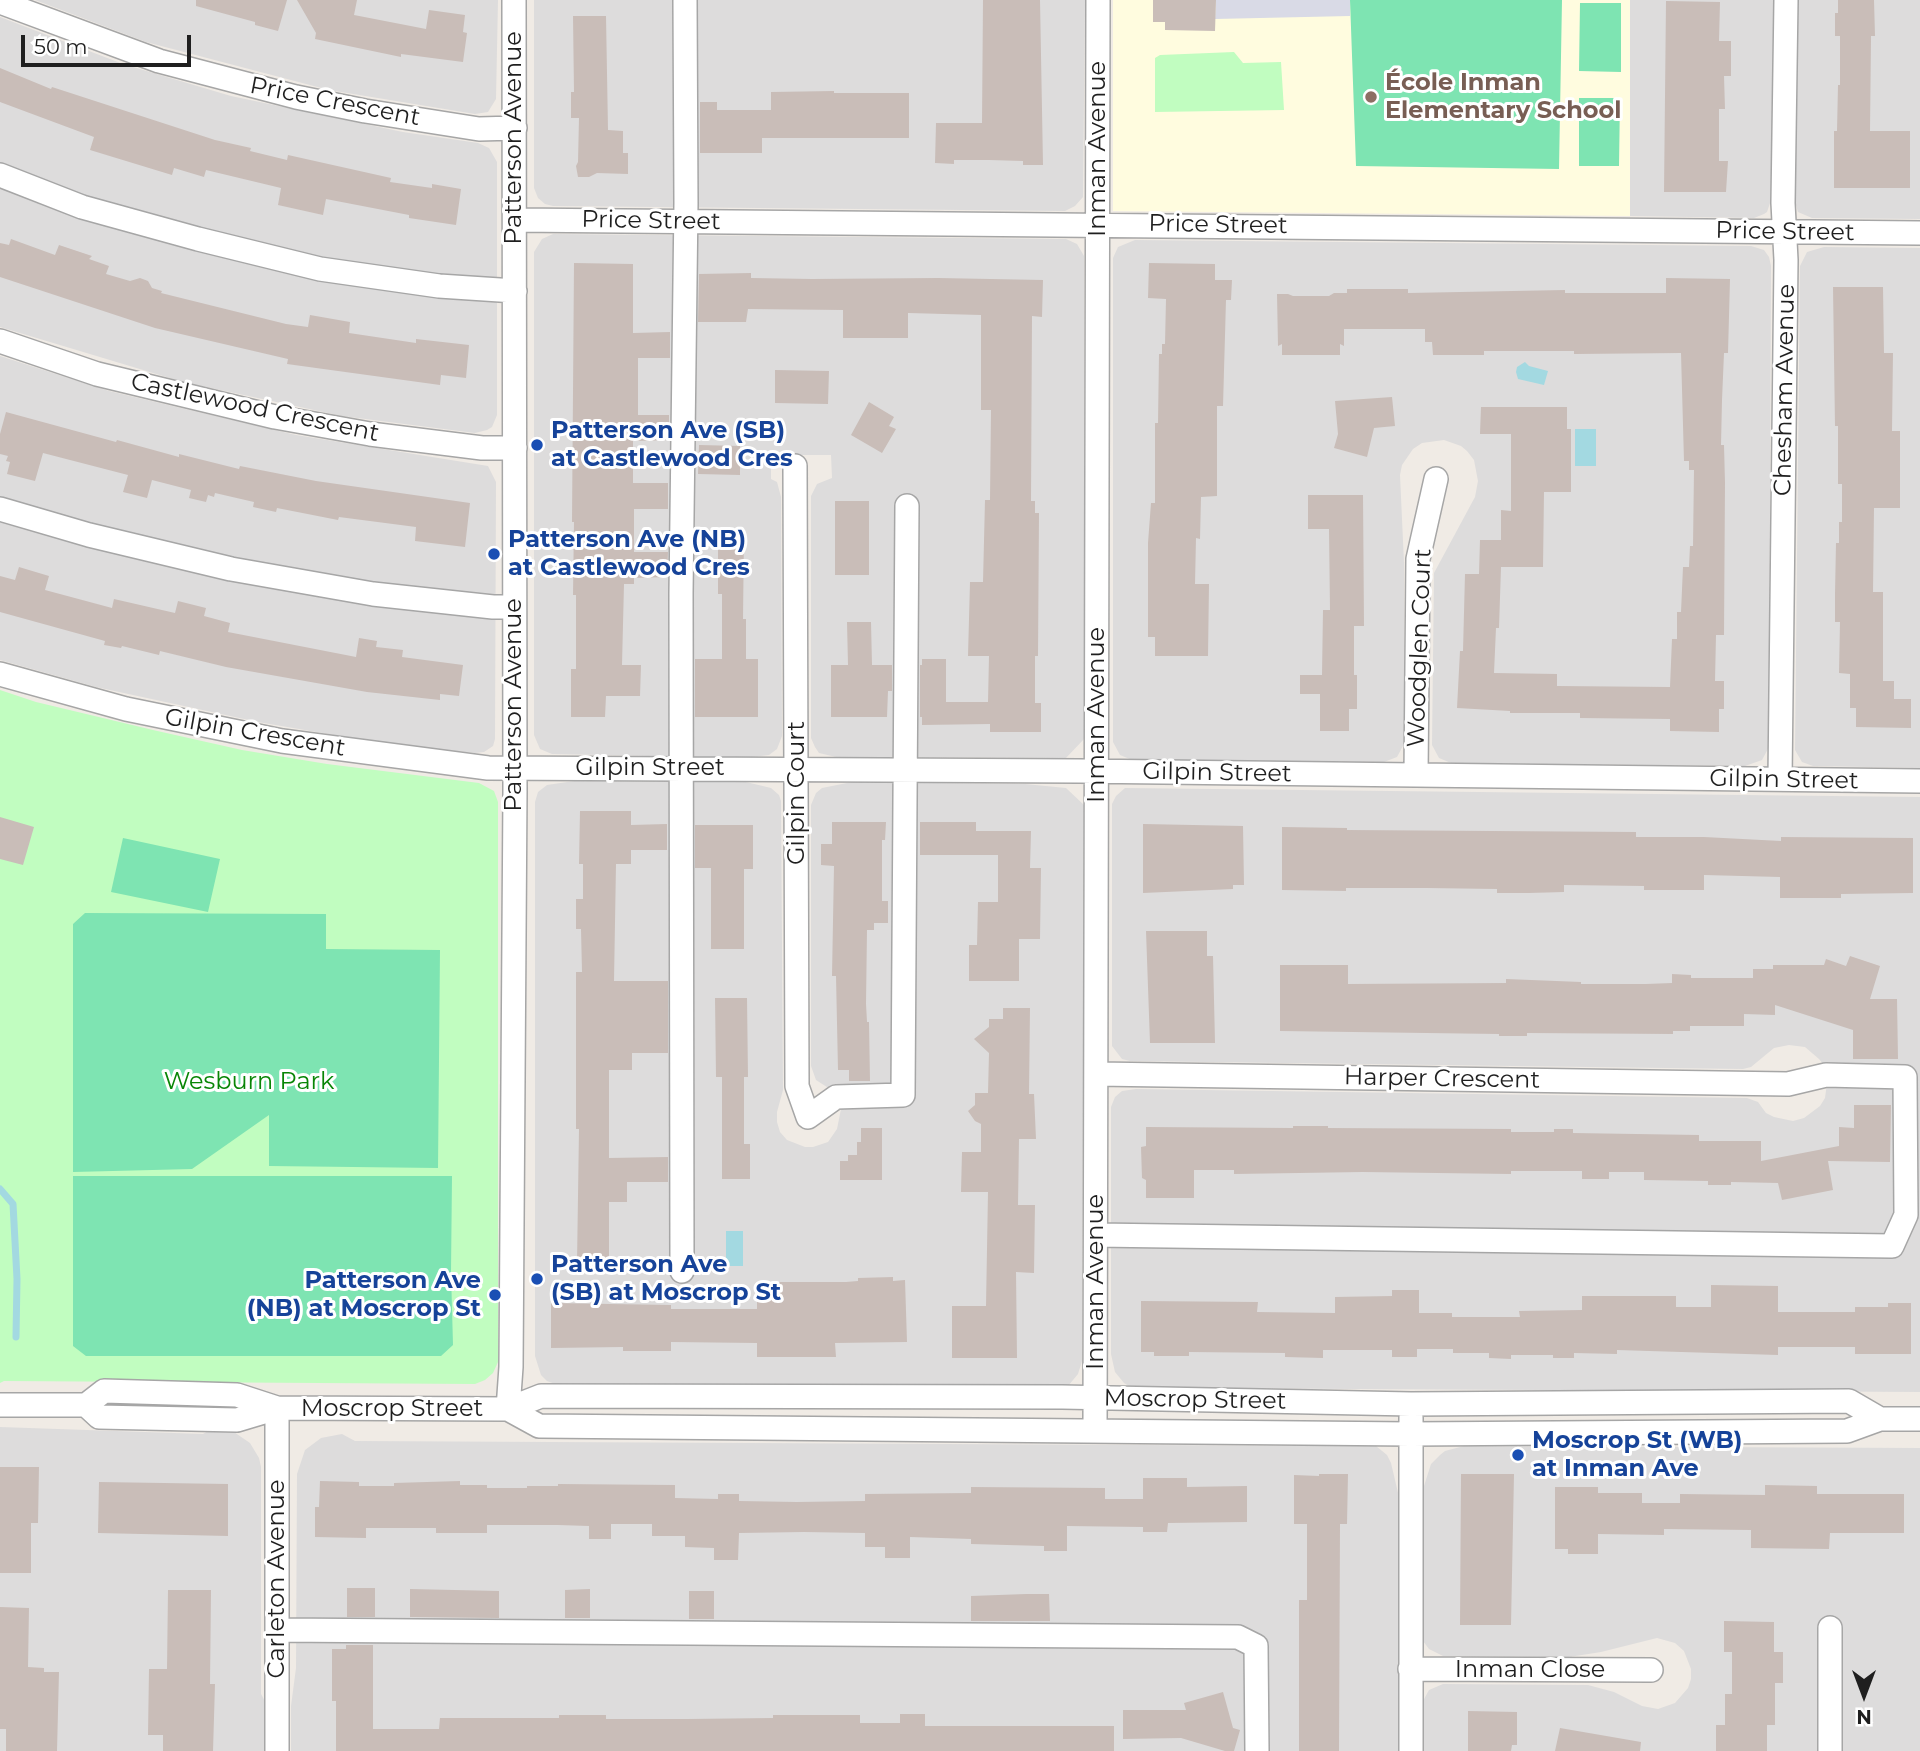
<!DOCTYPE html>
<html>
<head>
<meta charset="utf-8">
<style>
  body { margin:0 }
  #map { position:relative; width:1920px; height:1751px; overflow:hidden; background:#f0ebe5; font-family:Montserrat,sans-serif }
  canvas { display:block }
  .north { position:absolute; left:1829px; top:1660px; width:70px; height:70px; -webkit-text-stroke:5px #fff; paint-order:stroke; rotate:180deg; font-size:19px; font-weight:700; line-height:28px; text-align:center; color:#1f1f1f }
  .north::after { content:''; display:block; margin:auto; width:24px; height:32px; background:#1f1f1f; clip-path:polygon(50% 0,100% 100%,50% 72%,0 100%) }
  .scale { position:absolute; left:21px; top:35px; width:170px; height:32px; box-sizing:border-box; border:4px solid #1f1f1f; border-top:0; padding-left:9px; font-size:21px; line-height:24px; white-space:nowrap; color:#1f1f1f; -webkit-text-stroke:5px #fff; paint-order:stroke }
</style>
</head>
<body>
<div id="map">
<canvas width="1920" height="1751"></canvas>
<div class="north">N</div>
<div class="scale">50 m</div>
</div>
<script>
const ctx = document.querySelector('canvas').getContext('2d');
ctx.lineJoin = 'round';
function fillPath(path, color) {
  ctx.fillStyle = color;
  ctx.fill(path, 'evenodd');
}
function toPath(rows) {
  const path = new Path2D();
  for (const r of rows) {
    path.moveTo(r[0], r[1]);
    for (let i = 2; i < r.length; i += 2) path.lineTo(r[i], r[i + 1]);
  }
  return path;
}
function trace(path, color, width, dash) {
  ctx.strokeStyle = color;
  ctx.lineWidth = width;
  ctx.lineCap = dash ? 'butt' : 'round';
  ctx.setLineDash(dash || []);
  ctx.stroke(path);
}
function write(font, color, halo, rows, align = 'center') {
  ctx.font = font + ' Montserrat,sans-serif';
  ctx.lineWidth = 6;
  ctx.setLineDash([]);
  ctx.textBaseline = 'middle';
  ctx.strokeStyle = halo;
  ctx.fillStyle = color;
  for (const [text, x, y, turn = 0] of rows) {
    ctx.save();
    ctx.translate(x, y);
    ctx.rotate((+turn || 0) * Math.PI / 180);
    ctx.textAlign = isNaN(turn) ? turn : align;
    if (halo) ctx.strokeText(text, 0, 0);
    ctx.fillText(text, 0, 0);
    ctx.restore();
  }
}
const residential = toPath([
  [35,0,498,0,496,99,488,112,475,114,329,90,146,42],
  [534,0,1085,0,1083,197,1075,206,1065,211,553,206,545,204,538,198,534,188],
  [1630,0,1775,0,1771,200,1767,212,1764,214,1754,218,1630,216],
  [1796,0,1920,0,1920,219,1812,218,1798,212,1794,198],
  [0,17,123,64,231,96,403,132,478,143,489,148,497,162,497,415,492,427,487,430,475,433,342,416,183,382,0,327],
  [553,234,1066,239,1077,244,1084,256,1084,739,1066,758,836,757,819,753,815,747,811,738,811,496,817,484,832,478,831,455,771,455,771,479,777,482,781,497,782,736,777,749,769,755,745,758,552,754,540,749,534,735,534,252,542,239],
  [1135,240,1751,246,1764,250,1769,257,1771,266,1769,747,1762,760,1745,766,1451,763,1439,758,1432,745,1434,573,1475,497,1478,481,1474,460,1467,451,1461,446,1444,440,1422,443,1413,449,1402,465,1400,475,1404,563,1404,744,1397,757,1384,762,1132,760,1120,755,1113,742,1113,258,1118,247],
  [1824,247,1920,248,1920,768,1813,766,1802,762,1795,750,1800,266,1807,252],
  [0,356,109,391,296,435,488,466,496,482,495,739,493,746,484,752,475,753,387,744,258,722,96,687,0,660],
  [574,781,746,782,771,788,779,795,781,801,783,1090,777,1112,777,1122,780,1132,787,1140,805,1147,813,1147,828,1142,837,1129,841,1109,839,1102,830,1089,816,1080,811,1066,811,805,816,793,822,788,852,782,1025,784,1066,788,1084,805,1082,1361,1078,1374,1068,1386,1062,1390,558,1385,547,1381,541,1375,535,1356,535,802,538,792,547,785],
  [1125,788,1920,797,1920,1392,1170,1388,1135,1390,1124,1383,1115,1372,1111,1354,1111,1107,1115,1097,1122,1091,1136,1089,1747,1098,1758,1102,1766,1113,1774,1117,1793,1121,1804,1118,1820,1106,1825,1098,1827,1083,1824,1065,1819,1059,1805,1047,1789,1045,1774,1048,1751,1067,1743,1069,1130,1061,1122,1059,1112,1046,1112,804,1116,796],
  [0,1427,203,1434,210,1430,231,1430,250,1443,259,1458,261,1467,261,1694,266,1703,270,1751,0,1751],
  [342,1434,355,1441,1339,1446,1348,1440,1371,1442,1387,1455,1391,1463,1399,1497,1399,1751,291,1751,291,1706,296,1668,297,1474,305,1450,321,1438],
  [1464,1446,1920,1448,1920,1751,1422,1751,1423,1701,1429,1690,1443,1684,1588,1685,1614,1692,1642,1706,1658,1709,1675,1703,1688,1688,1691,1679,1691,1669,1684,1651,1675,1643,1657,1638,1601,1652,1569,1657,1443,1656,1429,1649,1423,1641,1422,1631,1421,1532,1424,1486,1431,1464,1440,1455,1445,1451]
]);
const education = toPath([
  [1113,0,1630,0,1630,216,1113,211]
]);
const park = toPath([
  [1234,52,1243,63,1281,62,1284,110,1155,112,1155,58,1160,55],
  [0,690,36,702,153,730,242,750,327,764,479,783,494,791,498,802,498,1362,493,1373,485,1380,475,1384,4,1381,0,1383]
]);
const pitch = toPath([
  [1350,0,1562,0,1559,169,1356,166],
  [1580,3,1621,3,1621,72,1579,71],
  [1579,98,1620,98,1619,166,1579,166],
  [123,838,220,859,208,912,111,892],
  [85,913,326,914,326,949,440,950,438,1168,269,1166,269,1115,192,1169,73,1172,73,924],
  [73,1176,452,1176,451,1272,453,1345,441,1356,86,1356,73,1346]
]);
const plaza = toPath([
  [1216,0,1350,0,1350,16,1215,19]
]);
const water = toPath([
  [1525,362,1529,366,1548,371,1544,385,1518,379,1516,372,1517,367],
  [1575,429,1596,429,1596,466,1575,466],
  [726,1231,743,1231,743,1266,726,1266]
]);
const stream = toPath([
  [0,1189,13,1204,17,1279,16,1337]
]);
const building = toPath([
  [196,0,287,0,278,31,255,25,255,22,196,6],
  [297,0,357,0,354,15,426,29,429,10,465,15,463,32,467,33,463,62,401,54,401,57,315,39,316,33],
  [983,0,1040,0,1043,165,1023,165,1023,161,989,160,954,160,954,164,935,163,936,123,982,123],
  [1153,0,1216,0,1215,31,1165,30,1165,22,1153,22],
  [1838,0,1874,0,1875,36,1871,36,1870,131,1910,131,1910,188,1834,188,1834,131,1837,131,1838,85,1840,85,1840,36,1835,36,1835,13,1838,13],
  [1666,1,1720,2,1719,41,1731,41,1731,76,1724,76,1725,109,1719,109,1719,161,1728,161,1726,192,1664,192],
  [573,16,606,16,608,130,623,131,623,153,628,153,628,174,597,173,589,177,578,177,576,166,578,162,579,118,571,118,571,92,574,92],
  [0,68,51,89,52,87,215,140,251,148,250,151,287,160,288,155,391,178,390,182,432,188,432,184,461,189,456,225,409,218,409,215,326,199,323,215,278,205,281,188,206,170,204,177,174,168,172,175,90,150,94,137,0,102],
  [834,91,834,93,909,93,909,138,762,138,762,153,700,153,700,102,717,102,717,110,771,110,771,92],
  [11,239,55,255,59,245,92,256,89,259,109,266,106,274,130,281,140,278,148,281,152,288,162,291,161,293,286,324,308,327,310,315,350,322,349,333,416,343,416,339,469,345,466,378,441,375,440,385,287,364,288,359,155,328,0,277,0,243,9,245],
  [574,263,633,264,633,333,670,332,670,358,638,358,638,415,669,415,669,440,633,441,633,483,668,483,668,509,634,509,634,552,668,552,667,577,634,578,634,584,624,584,622,665,641,665,640,696,606,696,605,717,571,717,571,669,576,669,576,595,573,595,574,522,572,522],
  [1149,263,1215,264,1215,280,1232,280,1231,300,1226,300,1223,406,1217,406,1217,496,1201,497,1200,539,1196,538,1195,584,1209,584,1208,656,1155,656,1155,637,1148,637,1148,543,1151,503,1155,503,1155,423,1158,423,1159,354,1162,354,1162,344,1165,344,1166,299,1148,298],
  [751,273,751,278,812,279,938,278,1043,280,1042,317,1032,316,1031,501,1035,501,1035,513,1039,513,1038,656,1035,656,1035,703,1041,703,1041,732,990,732,990,724,922,725,922,717,920,717,920,665,922,665,922,659,946,659,946,702,988,702,989,656,968,656,970,582,983,582,985,500,990,500,991,410,981,410,981,315,908,313,908,338,843,338,843,310,748,309,746,322,698,322,699,274],
  [1666,278,1730,279,1728,353,1724,353,1722,400,1721,445,1724,445,1725,483,1724,635,1716,635,1715,681,1724,681,1724,709,1719,709,1719,732,1670,731,1670,719,1580,718,1580,713,1510,713,1510,711,1457,708,1460,651,1463,651,1465,574,1479,574,1480,540,1501,540,1501,510,1511,511,1511,434,1480,434,1481,407,1567,407,1567,429,1571,429,1571,492,1544,492,1543,567,1501,567,1499,628,1496,628,1494,673,1557,674,1557,686,1670,687,1672,639,1677,639,1677,612,1681,612,1683,567,1689,567,1690,546,1693,546,1694,470,1689,470,1689,461,1684,461,1681,353,1574,354,1574,351,1484,351,1484,355,1433,355,1432,342,1425,342,1425,329,1344,329,1344,346,1340,344,1340,355,1282,355,1282,344,1278,346,1277,294,1288,294,1293,296,1329,296,1334,293,1347,293,1347,289,1408,289,1408,293,1565,290,1565,293,1666,293],
  [1833,287,1883,287,1884,353,1893,353,1892,431,1900,431,1900,508,1874,508,1873,592,1883,592,1883,681,1894,681,1894,699,1911,699,1911,728,1856,727,1856,708,1850,708,1850,674,1839,673,1840,622,1835,622,1835,594,1836,543,1839,543,1839,522,1842,522,1842,484,1838,484,1838,426,1835,426],
  [775,370,829,371,828,404,775,403],
  [1392,397,1395,426,1374,428,1367,457,1334,448,1338,434,1335,401],
  [869,402,894,417,889,426,896,429,882,453,851,435],
  [6,412,116,442,117,440,179,457,179,454,239,469,240,466,316,481,470,503,465,547,415,541,416,527,339,517,338,520,277,508,276,512,253,507,254,502,215,493,214,497,208,495,206,502,189,498,191,490,152,480,147,498,123,492,128,475,43,453,35,481,7,474,10,462,6,461,8,456,0,454,0,434],
  [699,445,740,446,740,475,698,474],
  [1308,495,1363,495,1364,626,1354,626,1354,675,1357,675,1357,709,1349,709,1349,731,1320,731,1320,694,1300,694,1300,675,1322,675,1323,610,1330,610,1329,529,1308,529],
  [835,501,869,501,869,575,835,575],
  [718,532,744,532,743,619,746,619,746,659,758,659,758,717,695,717,695,659,722,659,722,594,718,594],
  [19,567,49,576,45,590,112,608,114,599,175,613,178,601,206,608,204,616,230,623,228,632,356,657,359,638,377,641,376,647,403,650,402,657,463,665,459,696,440,694,440,700,367,692,226,667,160,651,159,655,122,646,121,648,104,645,105,641,0,612,0,576,15,580],
  [847,622,871,622,872,665,892,665,892,691,888,691,887,717,831,717,831,665,848,665],
  [580,811,631,811,631,825,667,824,667,850,631,850,631,864,616,864,614,981,668,981,668,1053,632,1053,632,1070,609,1070,609,1158,668,1157,668,1182,627,1182,627,1202,609,1202,609,1263,577,1263,579,1129,576,1129,576,972,582,972,581,929,576,929,576,899,583,899,583,864,579,864],
  [0,817,34,827,23,865,0,859],
  [832,822,886,822,885,840,882,840,882,901,888,901,888,923,874,923,874,930,867,930,866,1004,867,1022,869,1022,870,1081,849,1081,849,1070,838,1070,836,976,832,976,834,866,821,865,821,844,832,844],
  [920,822,976,822,976,831,1031,831,1030,868,1041,868,1040,939,1019,939,1019,981,969,981,969,945,977,945,978,902,998,902,998,855,920,855],
  [1143,824,1243,826,1244,885,1233,885,1233,889,1143,893],
  [695,825,753,825,753,869,744,869,744,949,711,949,711,868,695,868],
  [1282,827,1347,828,1347,830,1636,832,1636,837,1704,837,1781,841,1781,837,1913,838,1913,893,1841,894,1841,898,1780,898,1780,877,1704,875,1704,890,1644,890,1644,886,1564,885,1564,892,1529,893,1497,893,1497,889,1427,888,1346,888,1346,891,1282,890],
  [1146,931,1207,931,1207,956,1213,956,1215,1043,1150,1043],
  [1850,956,1880,966,1870,999,1897,999,1898,1059,1853,1059,1853,1030,1775,1005,1775,1015,1744,1014,1744,1026,1690,1026,1690,1031,1673,1031,1673,1034,1527,1033,1527,1036,1499,1036,1499,1034,1280,1031,1280,965,1348,965,1348,984,1506,983,1506,979,1581,982,1581,984,1646,984,1672,983,1672,974,1691,975,1691,978,1753,978,1753,969,1773,969,1773,965,1824,965,1826,959,1846,966],
  [715,998,747,998,748,1077,744,1077,744,1144,750,1144,750,1179,722,1179,722,1077,716,1077],
  [1003,1008,1030,1008,1029,1094,1034,1094,1036,1139,1019,1139,1018,1205,1035,1205,1034,1273,1016,1272,1017,1358,952,1358,952,1306,986,1306,988,1192,961,1192,962,1152,981,1152,981,1124,975,1121,968,1111,975,1105,975,1093,988,1093,989,1053,974,1039,989,1027,989,1019,1003,1019],
  [1854,1105,1891,1105,1890,1162,1828,1161,1833,1190,1782,1200,1778,1183,1731,1182,1731,1185,1708,1185,1708,1181,1644,1180,1644,1172,1609,1172,1609,1179,1582,1179,1582,1171,1511,1171,1511,1174,1363,1172,1234,1174,1234,1170,1194,1170,1194,1198,1146,1198,1146,1180,1142,1178,1141,1147,1146,1146,1146,1127,1293,1128,1293,1126,1328,1126,1328,1128,1511,1129,1511,1132,1554,1132,1554,1129,1573,1129,1573,1133,1699,1135,1699,1141,1761,1141,1761,1161,1839,1146,1839,1127,1854,1128],
  [861,1128,882,1128,882,1180,840,1180,840,1161,848,1161,848,1155,857,1155,857,1142,861,1142],
  [893,1277,893,1281,905,1280,907,1342,835,1343,836,1357,757,1357,757,1343,671,1342,671,1351,623,1351,623,1347,551,1348,551,1303,671,1305,671,1309,757,1309,757,1292,770,1293,770,1282,846,1282,858,1281,858,1278],
  [1711,1285,1778,1286,1778,1312,1855,1312,1855,1307,1888,1307,1888,1303,1911,1303,1911,1354,1855,1354,1855,1347,1778,1347,1778,1355,1617,1350,1617,1354,1574,1353,1574,1358,1553,1358,1553,1355,1511,1355,1511,1359,1489,1358,1489,1353,1453,1353,1453,1349,1417,1349,1417,1357,1392,1357,1392,1350,1323,1350,1323,1358,1285,1357,1285,1353,1189,1352,1189,1356,1154,1356,1154,1352,1141,1352,1141,1301,1258,1302,1257,1312,1335,1313,1335,1297,1392,1296,1392,1290,1419,1290,1419,1313,1452,1313,1452,1317,1520,1317,1519,1311,1582,1310,1582,1296,1676,1296,1676,1307,1711,1307],
  [0,1467,39,1467,38,1523,31,1523,31,1573,0,1573],
  [1319,1474,1348,1474,1347,1524,1340,1524,1339,1751,1299,1751,1299,1600,1307,1600,1307,1524,1294,1524,1294,1475,1319,1476],
  [1461,1474,1514,1474,1511,1625,1460,1625],
  [1143,1478,1187,1478,1187,1487,1247,1486,1247,1522,1168,1523,1167,1532,1143,1532,1143,1527,1067,1526,1067,1551,1044,1551,1044,1546,971,1544,971,1539,910,1537,910,1558,885,1558,885,1547,865,1547,865,1533,804,1532,739,1533,738,1560,714,1560,714,1548,685,1547,685,1536,652,1536,652,1524,611,1524,611,1539,589,1539,589,1526,558,1525,487,1525,487,1533,436,1533,436,1528,366,1528,366,1538,315,1537,315,1507,319,1507,320,1481,359,1482,359,1486,394,1486,394,1483,460,1481,460,1485,487,1485,487,1488,527,1488,527,1486,558,1486,558,1484,675,1485,675,1498,718,1499,718,1494,739,1494,739,1501,797,1502,865,1501,865,1494,971,1493,971,1487,1105,1488,1105,1499,1143,1499],
  [99,1482,228,1484,228,1536,98,1533],
  [1765,1485,1817,1486,1817,1494,1904,1494,1904,1533,1830,1533,1829,1549,1751,1548,1751,1530,1664,1529,1664,1535,1598,1534,1598,1554,1568,1554,1568,1549,1555,1549,1555,1487,1598,1487,1598,1493,1642,1493,1642,1503,1680,1503,1680,1494,1765,1495],
  [347,1588,375,1588,375,1617,347,1617],
  [410,1589,499,1591,499,1618,410,1617],
  [590,1589,590,1618,565,1618,565,1590],
  [168,1590,211,1590,210,1684,215,1684,213,1751,163,1751,163,1735,148,1735,149,1669,167,1669],
  [689,1591,714,1591,714,1619,689,1619],
  [1026,1594,1049,1594,1050,1621,971,1621,971,1596],
  [0,1607,29,1608,28,1667,44,1668,44,1672,59,1672,57,1751,6,1751,6,1729,0,1729],
  [1724,1621,1774,1622,1774,1652,1783,1652,1783,1683,1775,1683,1775,1725,1767,1725,1767,1751,1716,1751,1716,1725,1725,1725,1725,1694,1732,1694,1732,1652,1724,1652],
  [346,1645,373,1645,373,1729,439,1729,440,1718,559,1718,559,1715,606,1715,606,1719,688,1719,773,1718,773,1715,860,1715,860,1723,900,1723,900,1714,925,1714,925,1726,1114,1726,1114,1751,336,1751,336,1701,332,1701,332,1649,346,1649],
  [1223,1692,1233,1728,1240,1730,1234,1751,1225,1751,1181,1738,1123,1739,1123,1710,1186,1710,1184,1703],
  [1468,1711,1517,1712,1517,1745,1512,1745,1511,1751,1468,1751],
  [1560,1728,1641,1742,1640,1751,1555,1751]
]);
const minor = toPath([
  [0,2,159,61,296,97,365,111,479,129,515,128],
  [0,175,82,207,198,239,320,269,439,286,515,291],
  [515,220,1920,233],
  [0,341,97,374,275,417,370,434,482,448,515,448],
  [795,466,797,1086,808,1117,836,1097,903,1095,907,506],
  [0,509,89,535,231,569,373,594,493,607,514,607],
  [0,674,126,709,282,741,488,768,1079,771,1920,781],
  [1416,775,1418,559,1436,479],
  [1780,779,1786,260,1783,203,1786,0],
  [1096,1235,1892,1246,1906,1215,1905,1077,1826,1075,1788,1084,1096,1074],
  [682,1271,681,593,686,203,685,0],
  [0,1405,86,1405,104,1391,237,1395,277,1408],
  [86,1405,99,1417,237,1420,277,1408,508,1409,541,1396,1062,1397,1411,1404,1849,1401,1880,1419],
  [277,1408,277,1751],
  [508,1409,539,1426,1411,1434,1847,1431,1880,1419,1920,1419],
  [508,1409,511,1367,515,791,514,0],
  [1411,1418,1411,1751],
  [1095,1431,1098,0],
  [1830,1628,1830,1751],
  [277,1630,1238,1637,1256,1646,1257,1751],
  [1410,1669,1651,1670]
]);
const markers = [
  [1371,97,7,"#8d6e63"],
  [537,445,7,"#1a4fb4"],
  [494,554,7,"#1a4fb4"],
  [537,1279,7,"#1a4fb4"],
  [495,1295,7,"#1a4fb4"],
  [1518,1455,7,"#1a4fb4"]
];
const educationNames = [
  ["École Inman",1385,83],
  ["Elementary School",1385,111]
];
const streetNames = [
  ["Price Crescent",335,102,11],
  ["Patterson Avenue",514,138,-90],
  ["Inman Avenue",1098,149,-90],
  ["Price Street",651,221,1],
  ["Price Street",1218,225,1],
  ["Price Street",1785,232,1],
  ["Chesham Avenue",1785,390,-89],
  ["Castlewood Crescent",255,408,12],
  ["Woodglen Court",1420,648,-88],
  ["Patterson Avenue",514,705,-90],
  ["Inman Avenue",1097,715,-90],
  ["Gilpin Crescent",255,733,10],
  ["Gilpin Street",650,768],
  ["Gilpin Street",1217,773,1],
  ["Gilpin Street",1784,780,1],
  ["Gilpin Court",797,793,-90],
  ["Harper Crescent",1442,1079,1],
  ["Inman Avenue",1096,1282,-90],
  ["Moscrop Street",1195,1400,1],
  ["Moscrop Street",392,1409],
  ["Carleton Avenue",277,1579,-90],
  ["Inman Close",1530,1670]
];
const transitNames = [
  ["Patterson Ave (SB)",551,431],
  ["at Castlewood Cres",551,459],
  ["Patterson Ave (NB)",508,540],
  ["at Castlewood Cres",508,568],
  ["Patterson Ave",551,1265],
  ["(SB) at Moscrop St",551,1293],
  ["Patterson Ave",481,1281,"right"],
  ["(NB) at Moscrop St",481,1309,"right"],
  ["Moscrop St (WB)",1532,1441],
  ["at Inman Ave",1532,1469]
];
const parkNames = [
  ["Wesburn Park",249,1082]
];
fillPath(residential, '#dddcdc');
fillPath(education, '#fffcdf');
fillPath(park, '#c1fdc0');
fillPath(pitch, '#7ee4b2');
fillPath(plaza, '#d9dae6');
fillPath(water, '#a3d9e1');
trace(stream, '#a3d9e1', 7);
fillPath(building, '#c9bdb8');
trace(minor, '#a6a6a6', 26);
trace(minor, '#fff', 23);
for (const [x, y, r, color] of markers) {
  const dot = new Path2D();
  dot.arc(x, y, r, 0, 2 * Math.PI);
  ctx.fillStyle = color;
  ctx.fill(dot);
  trace(dot, '#fff', 2.5);
}
write('bold 24px', '#785e54', '#fff', educationNames, 'left');
write('24px', '#1f1f1f', '#fff', streetNames);
write('bold 24px', '#164399', '#fff', transitNames, 'left');
write('24px', '#088505', '#fff', parkNames);
</script>
</body>
</html>
